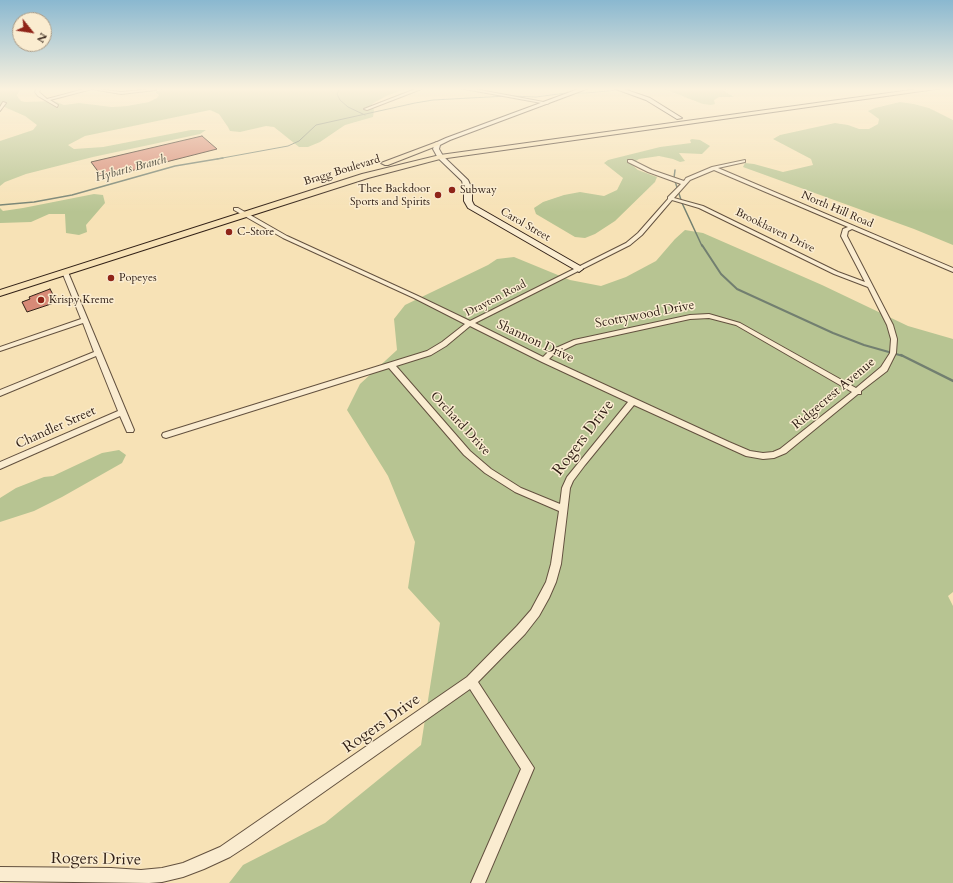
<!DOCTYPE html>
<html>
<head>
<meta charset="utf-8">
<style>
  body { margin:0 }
  #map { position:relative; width:953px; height:883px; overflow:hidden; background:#f7e2b6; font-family:Cardo,serif }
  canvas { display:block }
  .north { position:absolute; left:12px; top:12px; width:40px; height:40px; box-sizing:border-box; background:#faecd0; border:1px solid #aa9b86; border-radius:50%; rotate:120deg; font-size:11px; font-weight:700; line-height:16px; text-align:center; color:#322117 }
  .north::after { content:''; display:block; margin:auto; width:14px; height:18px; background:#8f2418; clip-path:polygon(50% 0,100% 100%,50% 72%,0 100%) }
</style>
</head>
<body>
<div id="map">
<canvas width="953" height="883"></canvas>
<div class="north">N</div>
</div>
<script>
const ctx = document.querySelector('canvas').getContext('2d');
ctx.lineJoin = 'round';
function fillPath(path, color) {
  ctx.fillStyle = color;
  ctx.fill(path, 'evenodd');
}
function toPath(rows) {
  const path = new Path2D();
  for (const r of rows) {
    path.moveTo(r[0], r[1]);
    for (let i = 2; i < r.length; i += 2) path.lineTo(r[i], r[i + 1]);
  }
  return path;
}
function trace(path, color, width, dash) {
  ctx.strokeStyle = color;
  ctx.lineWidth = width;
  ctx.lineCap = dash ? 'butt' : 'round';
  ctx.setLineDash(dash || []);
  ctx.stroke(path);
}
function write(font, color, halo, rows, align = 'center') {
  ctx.font = font + ' Cardo,serif';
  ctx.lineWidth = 3;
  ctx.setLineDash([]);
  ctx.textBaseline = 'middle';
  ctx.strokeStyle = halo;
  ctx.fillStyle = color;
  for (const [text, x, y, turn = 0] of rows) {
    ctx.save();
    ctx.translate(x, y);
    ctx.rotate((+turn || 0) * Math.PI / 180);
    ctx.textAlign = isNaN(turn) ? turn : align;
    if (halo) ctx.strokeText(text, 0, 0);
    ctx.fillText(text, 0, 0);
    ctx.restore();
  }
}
const green = toPath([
  [0,88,26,88,19,91,17,96,21,101,25,102,54,101,64,105,79,103,112,107,127,106,149,102,157,98,159,95,155,92,165,88,408,88,386,96,372,104,374,110,373,117,345,125,320,142,308,147,299,147,274,127,266,126,240,132,230,131,228,127,219,114,210,110,85,136,68,145,74,149,103,147,191,130,206,130,200,134,93,157,26,174,5,182,0,186,0,141,33,130,37,125,25,116,0,105],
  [733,88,723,90,734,97,719,97,714,100,715,104,711,105,703,104,664,89],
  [900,102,914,104,929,108,953,120,953,245,914,229,743,167,745,163,754,164,783,172,813,165,811,159,773,139,780,135,835,123,848,125,859,129,869,129,878,124,879,119,868,111,875,108],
  [692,139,700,140,710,146,702,154,679,153,685,161,680,162,673,159,659,156,639,159,631,164,638,170,657,177,655,182,615,221,595,234,585,238,575,237,536,214,534,208,543,202,564,195,580,192,604,196,617,190,623,178,604,163,608,160,660,147,691,143,690,140],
  [94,194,103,195,105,203,86,225,87,232,79,235,66,233,65,214,49,214,31,222,0,223,0,208,3,211,23,208],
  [685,230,703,233,822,285,908,326,953,339,953,592,948,596,953,606,953,883,229,883,243,865,325,823,421,745,440,623,408,588,415,542,388,476,347,410,360,384,397,350,394,319,405,305,488,265,497,259,514,257,570,280,601,286,626,277,656,261,675,239],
  [119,450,126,455,122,463,62,497,34,511,0,522,0,498,16,488,44,477,53,476,102,453]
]);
const streamFar3 = toPath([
  [340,88,337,94,340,100,348,107,365,115],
  [512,96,536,97,566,93,586,93,639,88],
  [217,159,288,146,299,141,316,125,415,103,433,100,507,96]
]);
const streamFar2 = toPath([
  [675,170,674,178,682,203,702,246],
  [0,205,34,202,72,195,175,166,223,158]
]);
const streamFar1 = toPath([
  [702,245,721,274,737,289,833,333,864,345,903,356]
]);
const stream = toPath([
  [901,355,953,381]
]);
const building = toPath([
  [202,136,217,149,103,178,91,162,202,136],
  [50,289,57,302,27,312,22,302,30,299,29,297,50,289]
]);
const street = toPath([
  [37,88,41,88,39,92,47,99,88,88,121,92,154,89,156,90,121,94,92,89,50,100,58,105,57,107,38,96,35,92,37,88],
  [418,88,424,88,367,110,364,109,418,88],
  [459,88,469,88,549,103,547,104,459,88],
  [3,102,6,103,0,111,0,107,3,102],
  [628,160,632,160,652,170,684,181,686,178,712,167,745,160,745,162,718,168,953,268,953,272,852,229,848,231,847,236,893,325,897,339,896,353,887,371,861,391,861,394,858,394,786,453,774,458,763,459,746,456,634,405,585,465,573,481,570,488,561,564,556,582,549,598,539,616,525,634,478,682,534,768,485,883,471,883,521,769,470,689,250,844,230,857,204,869,183,877,162,882,149,883,0,881,0,867,111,868,141,870,162,868,183,863,220,847,467,677,517,626,531,610,546,582,551,564,559,511,515,492,485,473,464,455,389,368,166,438,163,437,162,435,163,433,427,351,442,342,465,324,414,298,283,238,234,210,234,208,238,208,287,236,418,296,470,321,626,243,638,233,668,199,668,197,681,184,648,172,628,162,628,160],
  [714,170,848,227,843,229,841,236,865,282,838,272,703,206,674,198,690,180,714,170],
  [672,200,699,208,834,274,868,287,887,325,891,339,890,353,881,367,856,388,740,323,709,314,690,315,574,340,549,351,543,357,475,323,630,245,642,235,672,200],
  [709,318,736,325,852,392,780,449,773,452,763,453,750,451,729,442,549,359,553,355,576,344,690,319,709,318],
  [470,326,542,362,628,402,567,477,562,488,560,504,521,488,491,469,470,451,396,366,431,355,446,346,470,326],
  [65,270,68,272,134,430,133,432,127,432,120,416,0,469,0,462,118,411,96,356,0,396,0,390,94,352,83,323,0,351,0,347,81,319,62,272,65,270]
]);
const secondary = toPath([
  [581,88,589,88,450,140,440,145,439,149,443,156,468,180,472,189,472,201,474,205,582,267,583,269,579,272,468,208,464,201,464,189,462,181,438,158,433,149,435,143,446,138,581,88],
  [613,88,621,88,650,98,682,118,677,119,646,100,613,88]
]);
const primary = toPath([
  [925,88,943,88,440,159,368,178,0,296,0,290,362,174,440,155,925,88],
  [437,142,440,144,439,145,388,165,385,165,381,163,437,142]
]);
const markers = [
  [452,190,4,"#8f2418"],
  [438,195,4,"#8f2418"],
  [229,232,4,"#8f2418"],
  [111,278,4,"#8f2418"],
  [41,300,4,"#8f2418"]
];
const farStreetnames = [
  ["Bragg Boulevard",342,171,-17],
  ["North Hill Road",837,210,23],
  ["Carol Street",525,225,30],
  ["Brookhaven Drive",775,231,26],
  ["Drayton Road",496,299,-27]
];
const farPoinames = [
  ["Thee Backdoor",430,189,"right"],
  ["Sports and Spirits",430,202,"right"],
  ["Subway",460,190],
  ["C-Store",237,232],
  ["Popeyes",119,278],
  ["Krispy Kreme",49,300]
];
const farWaternames = [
  ["Hybarts Branch",131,169,-15]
];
const streetNames = [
  ["Scottywood Drive",645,315,-11],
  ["Shannon Drive",535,342,25],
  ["Ridgecrest Avenue",834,394,-40],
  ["Orchard Drive",460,424,47],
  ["Chandler Street",56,428,-24]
];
const nearStreetnames = [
  ["Rogers Drive",584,438,-53],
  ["Rogers Drive",382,724,-35],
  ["Rogers Drive",96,860,1]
];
fillPath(green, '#b7c492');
trace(streamFar3, '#727f70', 1);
trace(streamFar2, '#727f70', 1.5);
trace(streamFar1, '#727f70', 2);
trace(stream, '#727f70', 2.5);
fillPath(building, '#d78a77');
trace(building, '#322117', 1);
trace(street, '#63513f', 2);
trace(secondary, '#322117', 2);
trace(primary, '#322117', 2);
fillPath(street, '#faecd0');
fillPath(secondary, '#faecd0');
fillPath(primary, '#f7e2b6');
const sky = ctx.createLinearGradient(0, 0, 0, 212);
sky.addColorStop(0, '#8ab8d0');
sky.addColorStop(0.42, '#fbf2de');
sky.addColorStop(1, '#fbf2de00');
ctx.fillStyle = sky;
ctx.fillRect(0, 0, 953, 212);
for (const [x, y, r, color] of markers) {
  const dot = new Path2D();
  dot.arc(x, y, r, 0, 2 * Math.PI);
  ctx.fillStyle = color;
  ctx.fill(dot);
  trace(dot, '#faecd0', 1.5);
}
write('11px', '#322117', '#faecd0', farStreetnames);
write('11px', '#322117', '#faecd0', farPoinames, 'left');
write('italic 12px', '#525044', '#faecd0', farWaternames);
write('13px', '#322117', '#faecd0', streetNames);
write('16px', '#322117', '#faecd0', nearStreetnames);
</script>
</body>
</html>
